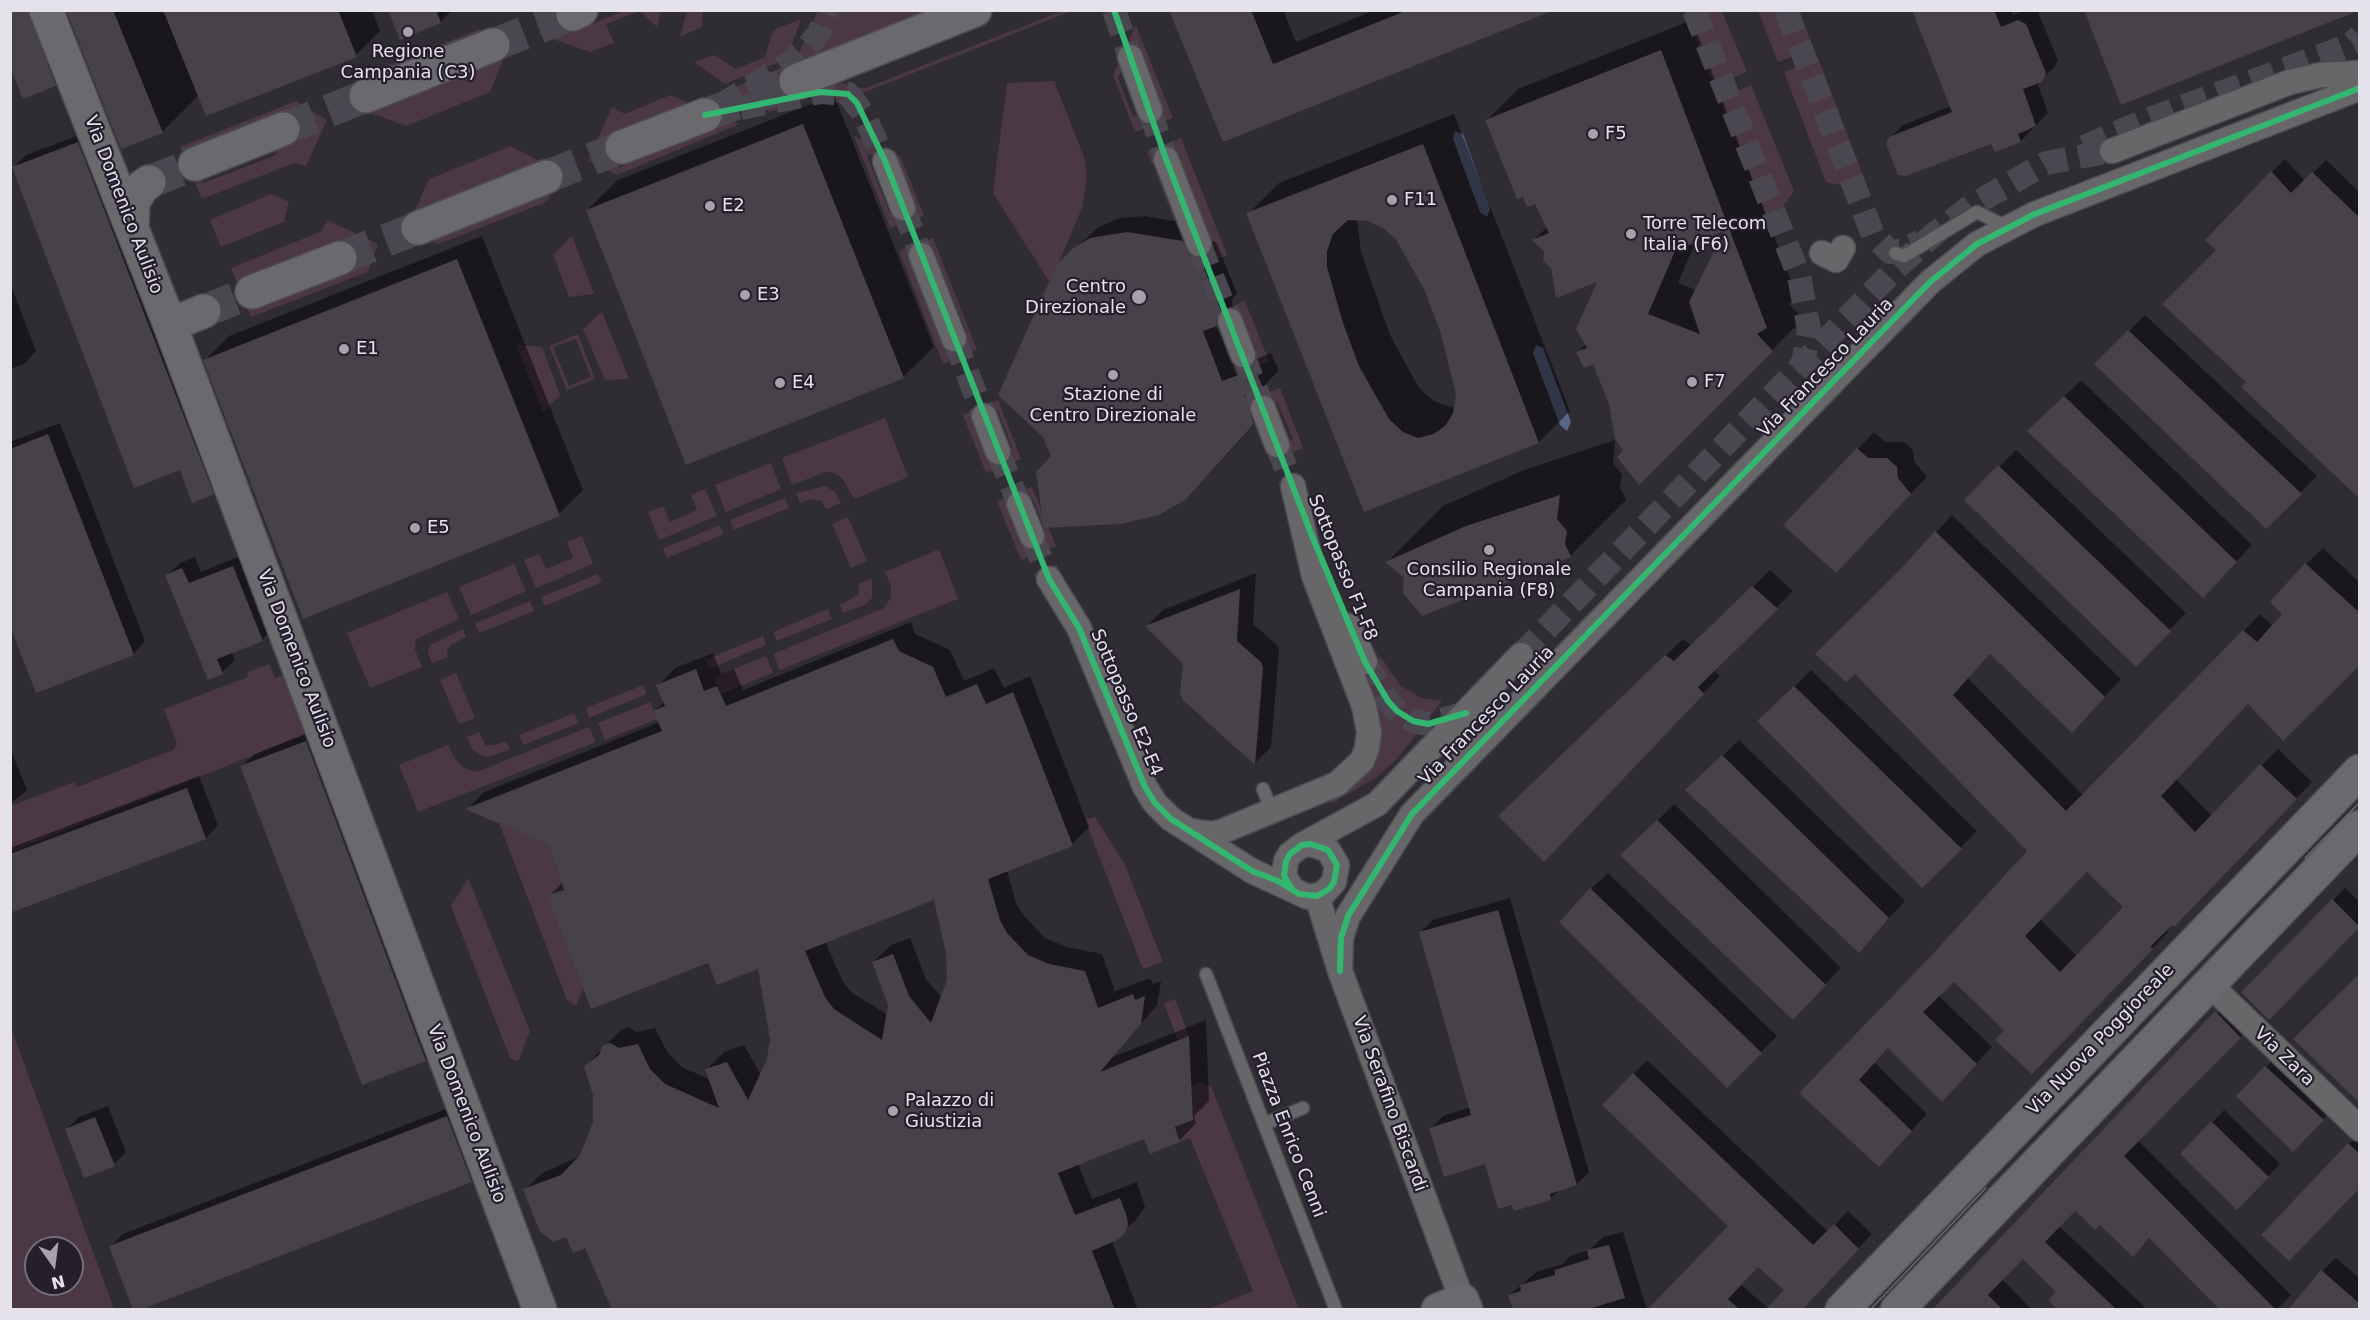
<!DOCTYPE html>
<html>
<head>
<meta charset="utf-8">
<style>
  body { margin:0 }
  #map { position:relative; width:2370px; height:1320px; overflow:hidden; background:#302c34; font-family:"DejaVu Sans",sans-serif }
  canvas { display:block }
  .frame { position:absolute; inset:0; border:12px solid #e6e2ec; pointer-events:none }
  .north { position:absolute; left:24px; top:1236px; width:60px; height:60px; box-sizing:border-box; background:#251f2d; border:2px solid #726d79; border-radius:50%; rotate:166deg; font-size:16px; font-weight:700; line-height:24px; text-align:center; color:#e6e2ec }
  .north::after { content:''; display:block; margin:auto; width:21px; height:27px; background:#a6a2ac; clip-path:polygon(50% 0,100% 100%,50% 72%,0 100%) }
</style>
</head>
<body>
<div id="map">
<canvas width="2370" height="1320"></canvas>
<div class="frame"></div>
<div class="north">N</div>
</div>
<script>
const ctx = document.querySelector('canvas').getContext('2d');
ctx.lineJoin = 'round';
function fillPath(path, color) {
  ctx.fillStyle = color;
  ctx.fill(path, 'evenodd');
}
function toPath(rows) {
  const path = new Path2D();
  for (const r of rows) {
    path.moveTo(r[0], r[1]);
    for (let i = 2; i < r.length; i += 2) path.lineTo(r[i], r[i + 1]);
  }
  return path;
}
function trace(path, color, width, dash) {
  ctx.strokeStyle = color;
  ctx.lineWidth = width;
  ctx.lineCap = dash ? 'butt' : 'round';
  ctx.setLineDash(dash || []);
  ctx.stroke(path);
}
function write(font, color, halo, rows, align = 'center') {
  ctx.font = font + ' "DejaVu Sans",sans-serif';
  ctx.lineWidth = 4.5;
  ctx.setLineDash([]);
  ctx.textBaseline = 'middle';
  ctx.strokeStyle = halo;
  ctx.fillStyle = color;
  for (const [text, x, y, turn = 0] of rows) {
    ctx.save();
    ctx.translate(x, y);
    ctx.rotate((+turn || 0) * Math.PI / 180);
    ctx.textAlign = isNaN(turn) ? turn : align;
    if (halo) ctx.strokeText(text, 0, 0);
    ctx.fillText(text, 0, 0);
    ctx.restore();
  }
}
const green = toPath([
  [547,11,568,11,592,24,624,11,661,11,657,27,640,11,606,24,614,43,590,52,539,34],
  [687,11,703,11,702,27,680,37],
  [822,11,948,11,780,77,838,81,851,87,866,88,1062,11,1071,11,837,103,814,96,770,112,730,89,795,62,817,12],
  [1684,11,1722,11,1747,72,1714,86],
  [1758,11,1799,11,1814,48,1778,62],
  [801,19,787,59,725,84,694,62,714,55,736,69,765,57,773,30],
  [1136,25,1173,118,1135,132,1113,75],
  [1135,46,1158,108,1133,117,1118,78],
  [480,29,509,45,490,92,406,126,355,107,366,74],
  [1818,58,1869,191,1826,182,1784,72],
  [1054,81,1084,157,1087,174,1082,208,1050,283,993,193,1007,83],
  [1751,85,1794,191,1770,225,1719,98],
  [670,95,739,124,617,175,588,161,612,107,625,114],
  [705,115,722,125,618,168,626,131],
  [296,101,327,120,306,166,294,163,202,199,180,147],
  [286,118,276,155,203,183,191,155],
  [854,136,901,157,924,216,890,228],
  [866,153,900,166,915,204,890,214],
  [1181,138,1227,255,1193,267,1147,152],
  [1176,154,1211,238,1187,249,1152,164],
  [511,146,560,172,547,202,438,244,405,232,429,179],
  [271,194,289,202,284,222,221,247,210,220],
  [327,220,378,244,368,272,251,317,231,268,322,231],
  [340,258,359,267,258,307],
  [572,236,594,294,569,297,553,254],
  [933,238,977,350,943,364,899,251],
  [933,250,967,333,942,344,909,260],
  [1245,301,1269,361,1235,374,1211,314],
  [1243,317,1256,350,1231,360,1218,327],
  [602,312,629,379,605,380,583,329],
  [578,334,595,379,567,390,549,346],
  [576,339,591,377,569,386,553,347],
  [516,345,542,347,560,395,543,412],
  [1280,388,1303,448,1270,462,1246,401],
  [1277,402,1293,439,1277,445,1253,413],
  [998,400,1021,459,986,473,963,415],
  [998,411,1012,447,987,456,973,421],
  [885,418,908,477,854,499,843,479,835,473,825,472,792,485,782,458],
  [771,463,781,489,726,512,715,485],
  [826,486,835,492,841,503,826,509,822,501,812,499,800,503,796,493],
  [1032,487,1056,546,1021,560,997,501],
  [1033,499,1045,531,1020,540,1008,509],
  [705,489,717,516,659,540,648,512,663,506,670,522,697,510,691,495],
  [785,498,789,508,734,530,730,520],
  [848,517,867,561,851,568,832,524],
  [720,525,724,534,667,558,663,548],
  [582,536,593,564,536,588,524,560,539,554,546,569,573,558,567,542],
  [939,549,958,599,780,670,773,654,884,608,891,598,891,586,885,572],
  [514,564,526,591,471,615,459,587],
  [598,574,602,582,545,606,541,597],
  [872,578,872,598,865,605,843,613,840,605,859,594,858,584],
  [447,592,459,619,416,639,415,650,422,667,370,688,347,633],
  [530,601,534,611,479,633,475,623],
  [828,609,832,619,777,641,773,632],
  [463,629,466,637,452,644,447,650,448,657,432,663,428,653,430,645],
  [763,636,766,645,709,669,705,660],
  [766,656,773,673,721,694,714,677],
  [1381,657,1400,685,1421,698,1442,701,1396,760,1374,779,1332,803,1328,795,1361,772,1354,666],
  [269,664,275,678,284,675,306,734,11,852,11,806,74,782,77,787,173,750,177,744,164,709,248,677,247,672],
  [456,673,475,718,459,724,440,680],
  [643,685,647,694,589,718,586,708],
  [650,702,657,719,605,740,598,723],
  [574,713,579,723,523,745,519,735],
  [589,727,596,742,418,812,399,765,448,745,455,759,464,768,477,772],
  [479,732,485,745,495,745,506,741,510,749,488,757,479,754,472,749,467,737],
  [1095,817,1125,865,1163,962,1143,969,1085,820],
  [499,823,549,845,564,890,548,895,583,989,576,1006,567,1000],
  [468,878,530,1031,518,1061,510,1058,451,906],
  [1175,999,1189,1036,1178,1041,1164,1003],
  [10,1028,11,1028,114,1309,11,1309],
  [36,1248,72,1248,72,1284,36,1284],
  [1200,1082,1211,1086,1299,1309,1208,1309,1253,1291,1190,1138,1180,1142,1175,1127,1193,1120,1191,1086]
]);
const water = toPath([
  [1455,131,1463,134,1490,208,1487,217,1480,212,1453,139],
  [1536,345,1543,348,1571,422,1567,431,1560,425,1533,353]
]);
const shadow = toPath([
  [10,10,44,10,67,72,55,84],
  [66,10,372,10,380,31,356,55,199,95,162,132,122,147],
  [390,10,452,10,440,22],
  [1171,10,1283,10,1296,42,1375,10,1550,10,1223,140],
  [1913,10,2011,10,2013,15,2026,10,2038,12,2058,60,2054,68,2037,82,2048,113,2021,141,1996,150,1992,142,1890,138,1903,125,1951,106],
  [1692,20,1797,296,1789,304,1803,319,1639,483,1594,362,1578,352,1586,344,1600,279,1553,267,1545,251,1534,240,1547,227,1536,202,1487,120,1518,89],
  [1728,228,1696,290,1678,283,1696,241],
  [834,95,934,347,903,377,587,210,618,180],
  [1454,114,1570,411,1539,442,1365,510,1248,214,1279,183],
  [1357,219,1384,226,1397,238,1426,291,1454,371,1457,394,1456,406,1450,407,1434,401,1419,388,1390,335,1361,252],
  [90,131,225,481,213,493,181,468,13,168,26,155],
  [2285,159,2305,181,2326,160,2360,193,2360,497,2248,382,2218,250,2272,172],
  [1144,216,1199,225,1206,238,1216,242,1237,293,1232,300,1233,308,1221,319,1239,366,1271,353,1279,370,1266,384,1265,395,1270,407,1211,472,1171,508,1134,521,1045,526,1053,456,1064,258,1100,226,1120,218],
  [482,236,583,490,559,514,205,360,229,336],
  [10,283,36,351,24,364,10,369],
  [2145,315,2317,476,2266,527,2096,364],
  [2081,380,2252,545,2219,580,2029,431],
  [60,423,145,641,133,654,10,622,10,442],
  [1874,432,1885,442,1904,442,1913,450,1914,461,1927,477,1852,555,1858,449],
  [1615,440,1613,463,1622,475,1620,487,1626,500,1570,556,1405,577,1387,562,1443,506,1524,470],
  [2016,450,2186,613,2136,664,1966,500],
  [1952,515,2121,679,2089,714,1991,653,1968,678,2084,796,2260,614,2273,626,2284,614,2306,564,2323,548,2360,583,2360,663,2249,703,2176,779,2212,816,2278,749,2312,782,2190,908,2165,929,2168,932,2048,1056,2006,1030,1954,980,1938,995,1992,1047,1958,1083,1889,1046,1874,1062,1927,1114,1895,1149,1802,1093,1930,959,2029,851,1855,672,1903,569],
  [2087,870,2125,907,2077,956,2040,919],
  [245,554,274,627,262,640,232,652,235,660,222,672,208,678,167,575,180,563,195,557,201,572],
  [1770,570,1793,591,1714,670,1720,676,1560,843,1516,800,1683,639,1692,646],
  [1256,573,1253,624,1277,645,1279,651,1271,747,1255,763,1185,663,1147,626,1163,610],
  [911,622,915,634,950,650,964,681,994,668,1004,688,1030,676,1089,827,1072,844,1007,870,1016,903,1024,916,1045,938,1067,947,1102,954,1115,991,1150,978,1153,984,1161,981,1157,1005,1113,1057,1206,1020,1209,1101,1194,1116,1196,1123,1179,1141,1145,1137,1078,1164,1092,1199,1137,1182,1145,1207,1136,1220,1112,1241,1138,1310,614,1310,586,1246,567,1235,525,1190,542,1173,581,1156,595,1123,595,1095,585,1066,621,1030,628,1027,637,1032,655,1028,667,1052,682,1067,711,1080,707,1069,724,1052,744,1045,761,1075,768,1059,771,1039,759,967,709,961,549,896,563,882,550,844,468,809,484,792,660,722,655,711,664,702,658,686,675,668,713,653,721,674,734,669,743,690],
  [935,898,948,954,949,980,942,998,926,979,910,938,891,945,873,962,889,1004,888,1015,851,992,842,980,825,941],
  [1811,670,1977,831,1922,886,1776,705],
  [318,729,438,1047,426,1060,363,1083,242,766,255,754],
  [1739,740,1905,901,1859,951,1687,790],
  [10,748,27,790,10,804],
  [199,776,218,825,206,838,10,911,10,848],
  [1674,804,1841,968,1809,1001,1639,839],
  [1608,873,1777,1036,1727,1086,1591,889],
  [2345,888,2360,902,2360,925,2269,1018,2243,992],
  [1510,898,1589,1172,1577,1184,1561,1189,1550,1199,1431,1128,1443,1116,1471,1107,1421,932,1433,920],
  [2231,998,2255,1022,2138,1140,2291,1295,2276,1310,2219,1310,2220,1307,2150,1237,2133,1254,2101,1223,2075,1209,2059,1226,2148,1310,2060,1310,2058,1292,2023,1257,2002,1279,2032,1310,1970,1310],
  [2278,1055,2335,1107,2293,1150,2238,1096],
  [1647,1060,1828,1232,1848,1211,1872,1234,1799,1310,1649,1310,1730,1226,1604,1105],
  [1758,1265,1786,1290,1768,1308,1740,1284],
  [459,1104,483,1168,471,1181,110,1247,123,1234],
  [108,1106,126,1152,114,1164,66,1130,79,1117],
  [2224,1110,2280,1164,2250,1196,2182,1154],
  [2360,1134,2360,1186,2349,1144],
  [1623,1232,1647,1310,1515,1310,1510,1295,1536,1272,1563,1264,1570,1256,1589,1250,1603,1237],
  [2336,1258,2360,1279,2360,1310,2322,1271]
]);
const building = toPath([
  [10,10,28,10,56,86,23,99,10,67],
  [66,10,113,10,163,133,121,149],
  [163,10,338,10,357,57,206,116],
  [388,10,436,10,441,23,400,40],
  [1169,10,1251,10,1273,64,1408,10,1552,11,1223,142],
  [1912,10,1994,10,2001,27,2018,20,2026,24,2046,73,2042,82,2023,89,2036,126,2018,134,2021,142,1995,152,1991,144,1906,176,1898,175,1886,144,1889,137,1952,112],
  [2084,10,2355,10,2355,12,2121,105],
  [1661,50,1767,328,1757,334,1773,351,1639,485,1617,457,1623,450,1615,439,1609,404,1593,364,1584,368,1576,352,1587,348,1576,329,1597,282,1556,298,1551,268,1543,261,1544,251,1532,240,1549,233,1535,204,1527,207,1523,197,1517,199,1485,120],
  [1724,231,1689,302,1700,334,1648,314,1675,251],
  [803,124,904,378,686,465,586,210],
  [78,142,214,494,192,503,180,470,134,488,12,167],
  [1423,144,1539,443,1364,512,1246,213],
  [1348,220,1367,221,1383,228,1396,239,1425,291,1441,334,1456,394,1453,413,1446,425,1434,434,1418,438,1403,432,1389,419,1359,366,1343,323,1327,267,1327,251,1333,234],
  [2271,171,2291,193,2312,172,2360,218,2360,499,2241,387,2246,382,2162,304,2216,250,2205,240],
  [1127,232,1183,241,1190,255,1200,258,1221,311,1216,318,1217,326,1203,331,1222,381,1255,369,1263,388,1244,396,1251,401,1250,412,1254,424,1185,500,1159,515,1121,524,1044,528,1036,472,1051,456,1043,437,998,395,1056,266,1072,249,1090,238],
  [457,259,560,516,303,619,203,360],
  [2128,330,2302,494,2266,529,2094,364],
  [2064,396,2237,562,2203,598,2027,431],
  [48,434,134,655,36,693,10,626,10,449],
  [1857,448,1868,458,1887,458,1897,467,1898,478,1911,494,1836,573,1783,525],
  [1998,465,2171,631,2136,667,1964,500],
  [1560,495,1557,519,1567,531,1565,544,1571,557,1422,616,1403,593,1404,578,1385,562,1466,526],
  [1935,531,2105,697,2072,733,1990,654,1953,695,2066,811,2243,630,2257,642,2282,614,2270,602,2305,563,2360,613,2360,665,2283,741,2248,704,2161,796,2195,832,2260,764,2297,799,2174,927,2172,925,2150,947,2153,949,2032,1074,1995,1040,2004,1030,1954,982,1923,1012,1977,1064,1942,1102,1888,1048,1859,1080,1912,1131,1879,1167,1799,1093,1929,958,2027,851,1855,674,1846,682,1815,654,1901,569],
  [2087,872,2123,907,2060,972,2025,936],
  [233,566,263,641,217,659,223,674,208,680,165,575,182,568,189,583],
  [1752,586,1778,609,1698,687,1704,694,1544,862,1498,816,1665,655,1674,661],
  [1240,589,1237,641,1261,662,1263,668,1255,765,1183,700,1180,693,1183,664,1145,626],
  [893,639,899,651,933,667,946,697,977,684,986,704,1013,692,1073,846,988,879,1000,920,1007,933,1028,955,1049,964,1085,971,1098,1008,1133,994,1135,1000,1145,996,1141,1024,1100,1072,1189,1036,1193,1120,1175,1127,1180,1142,1150,1154,1144,1139,1058,1173,1075,1215,1120,1198,1127,1217,1128,1225,1125,1233,1119,1239,1092,1251,1115,1310,612,1310,585,1248,573,1253,566,1237,554,1242,540,1232,523,1189,561,1175,580,1155,593,1122,593,1095,584,1066,599,1055,602,1046,610,1043,619,1048,638,1044,650,1069,665,1084,719,1108,705,1069,727,1062,748,1100,767,1059,770,1039,758,969,717,985,708,963,591,1009,547,895,564,890,549,845,465,809,662,731,653,711,665,706,656,685,696,669,704,691,717,686,726,706],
  [934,900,946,954,947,980,931,1023,909,996,893,954,872,962,888,1005,882,1040,834,1009,825,997,805,951],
  [1794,686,1962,849,1922,888,1757,721],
  [306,741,426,1061,362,1085,240,766],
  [1722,755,1889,918,1859,953,1685,790],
  [187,788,206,839,10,913,10,854],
  [1657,820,1826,985,1793,1020,1620,855],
  [1590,888,1762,1053,1727,1088,1559,922],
  [2332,899,2360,927,2269,1020,2241,992],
  [1498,910,1577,1185,1550,1194,1551,1200,1514,1211,1512,1205,1498,1209,1485,1164,1444,1177,1429,1128,1471,1115,1419,932],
  [2360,973,2360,1103,2293,1039],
  [2215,1011,2241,1038,2124,1156,2276,1310,2220,1310,2149,1238,2133,1257,2100,1225,2095,1230,2075,1211,2045,1242,2117,1310,2057,1310,2048,1300,2056,1292,2023,1259,1988,1295,2003,1310,1932,1310],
  [2265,1066,2324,1120,2293,1152,2236,1096],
  [1633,1073,1813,1245,1834,1224,1859,1249,1802,1310,1765,1310,1784,1290,1758,1267,1728,1299,1740,1310,1647,1310,1728,1226,1602,1105],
  [447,1116,472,1182,140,1310,133,1310,109,1246],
  [95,1117,115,1166,84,1178,65,1129],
  [2211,1121,2269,1177,2237,1210,2180,1154],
  [2348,1143,2360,1154,2360,1188,2289,1261,2261,1235],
  [1609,1245,1625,1298,1585,1310,1513,1310,1508,1295,1521,1291,1520,1285,1555,1275,1555,1270,1589,1259,1587,1250],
  [2321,1270,2360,1304,2360,1310,2288,1310]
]);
const streetTunnel = toPath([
  [1114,10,1130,57],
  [1694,10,1799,276,1809,329,1803,364],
  [1786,10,1873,235,1890,252,1900,251,1920,242],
  [720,106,792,61,807,47,819,33,827,10],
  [1150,111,1166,159],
  [705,115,820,92,848,94,863,113,885,161],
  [2084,147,2147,120,2329,53,2353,43,2360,36],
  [903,208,921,255],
  [1199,244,1230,321],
  [954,339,984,416],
  [1243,355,1263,408],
  [1277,445,1293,486],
  [998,452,1019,504],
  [1032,536,1049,579],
  [1521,655,1895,269,1933,235,1971,206,2046,163,2112,151],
  [1365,662,1388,701,1397,711,1413,721,1428,724,1466,713]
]);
const secondaryTunnel = toPath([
  [493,45,573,14],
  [705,115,796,81],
  [283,129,366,96],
  [546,177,622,147],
  [149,182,195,164],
  [340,258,418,228],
  [204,311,252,292]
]);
const lane = toPath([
  [1895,253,1904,256,1977,212,2007,227],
  [1263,789,1272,811],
  [1206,974,1336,1310],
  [1264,1124,1303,1108]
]);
const street = toPath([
  [1130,57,1150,111],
  [2112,151,2290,82,2321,75,2360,73],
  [1166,159,1199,244],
  [885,161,903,208],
  [1822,253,1836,260,1843,248],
  [921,255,954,339],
  [1230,321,1243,355],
  [1263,408,1277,445],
  [984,416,998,452],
  [1019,504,1032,536],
  [1049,579,1079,628,1145,787,1155,803,1171,819,1252,871,1308,897,1323,894,1334,882,1337,865,1328,850,1311,844,1302,845,1290,854,1286,861,1284,876,1292,889],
  [1349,626,1365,662],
  [1192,831,1212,834,1223,831,1337,784,1362,761,1367,748,1369,732,1364,706,1314,576,1293,486],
  [1302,845,1377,804,1521,655],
  [1317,896,1340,971,1462,1300],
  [1340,971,1341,938,1348,916,1412,814,1930,282,1977,244,2035,214,2360,88],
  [2209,984,2360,1129]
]);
const secondary = toPath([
  [46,10,170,325,540,1310],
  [573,14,581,10],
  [796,81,975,10],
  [366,96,493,45],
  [622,147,705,115],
  [195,164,283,129],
  [132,228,133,202,142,187,149,182],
  [418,228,546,177],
  [252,292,340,258],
  [170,325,204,311],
  [1438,1310,1462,1300,1466,1310],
  [1842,1310,2360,771],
  [1897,1310,2360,827]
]);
const tram = toPath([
  [2305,858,2360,802],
  [1857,1310,2360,789],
  [1870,1310,1986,1188]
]);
const cycleway = toPath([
  [1114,10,1166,159,1312,536,1365,662,1388,701,1397,711,1413,721,1428,724,1466,713],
  [705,115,820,92,848,94,857,103,885,161,1049,579,1079,628,1145,787,1155,803,1171,819,1252,871,1278,881,1299,894,1317,896,1329,889,1334,882,1337,865,1328,850,1311,844,1302,845,1290,854,1286,861,1284,876,1292,889],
  [1340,971,1341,938,1348,916,1412,814,1930,282,1977,244,2035,214,2360,88]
]);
const markers = [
  [408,32,6,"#a6a2ac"],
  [1593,134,6,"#a6a2ac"],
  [1392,200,6,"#a6a2ac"],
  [710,206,6,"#a6a2ac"],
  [1631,234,6,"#a6a2ac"],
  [745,295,6,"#a6a2ac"],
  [1139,297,8,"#a6a2ac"],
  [344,349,6,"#a6a2ac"],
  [1113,375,6,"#a6a2ac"],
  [1692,382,6,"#a6a2ac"],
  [780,383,6,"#a6a2ac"],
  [415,528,6,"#a6a2ac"],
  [1489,550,6,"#a6a2ac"],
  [893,1111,6,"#a6a2ac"]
];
const poiNames = [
  ["Regione",408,52,"center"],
  ["Campania (C3)",408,73,"center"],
  ["F5",1605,134],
  ["F11",1404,200],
  ["E2",722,206],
  ["Torre Telecom",1643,224],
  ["Italia (F6)",1643,245],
  ["Centro",1126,287,"right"],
  ["Direzionale",1126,308,"right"],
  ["E3",757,295],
  ["E1",356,349],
  ["F7",1704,382],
  ["E4",792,383],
  ["Stazione di",1113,395,"center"],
  ["Centro Direzionale",1113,416,"center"],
  ["E5",427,528],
  ["Consilio Regionale",1489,570,"center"],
  ["Campania (F8)",1489,591,"center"],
  ["Palazzo di",905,1101],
  ["Giustizia",905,1122]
];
const streetNames = [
  ["Via Domenico Aulisio",123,205,69],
  ["Via Francesco Lauria",1826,368,-46],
  ["Sottopasso F1-F8",1342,568,68],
  ["Via Domenico Aulisio",296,659,69],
  ["Sottopasso E2-E4",1126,703,67],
  ["Via Francesco Lauria",1487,716,-46],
  ["Via Nuova Poggioreale",2101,1040,-46],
  ["Via Zara",2284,1057,44],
  ["Via Serafino Biscardi",1389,1104,70],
  ["Via Domenico Aulisio",466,1114,69],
  ["Piazza Enrico Cenni",1288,1135,69]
];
fillPath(green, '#4b3844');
fillPath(water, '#5a6686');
fillPath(shadow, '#0007');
fillPath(building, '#47414a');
trace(streetTunnel, '#4b4750', 24, [24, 12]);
trace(secondaryTunnel, '#4b4750', 33, [33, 16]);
trace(lane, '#4d4a51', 15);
trace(street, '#4d4a51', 27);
trace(secondary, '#4d4a51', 36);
trace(lane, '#67676a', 12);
trace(street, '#67676a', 24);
trace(secondary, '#6a696e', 33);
trace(tram, '#6c6b70', 1.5);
trace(cycleway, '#33b770', 6);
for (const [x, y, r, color] of markers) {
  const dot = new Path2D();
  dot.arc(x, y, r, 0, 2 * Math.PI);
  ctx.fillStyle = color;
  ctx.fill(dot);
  trace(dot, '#251f2d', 2);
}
write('18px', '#e6e2ec', '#251f2d', poiNames, 'left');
write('18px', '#e6e2ec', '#251f2d', streetNames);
</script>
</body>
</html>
